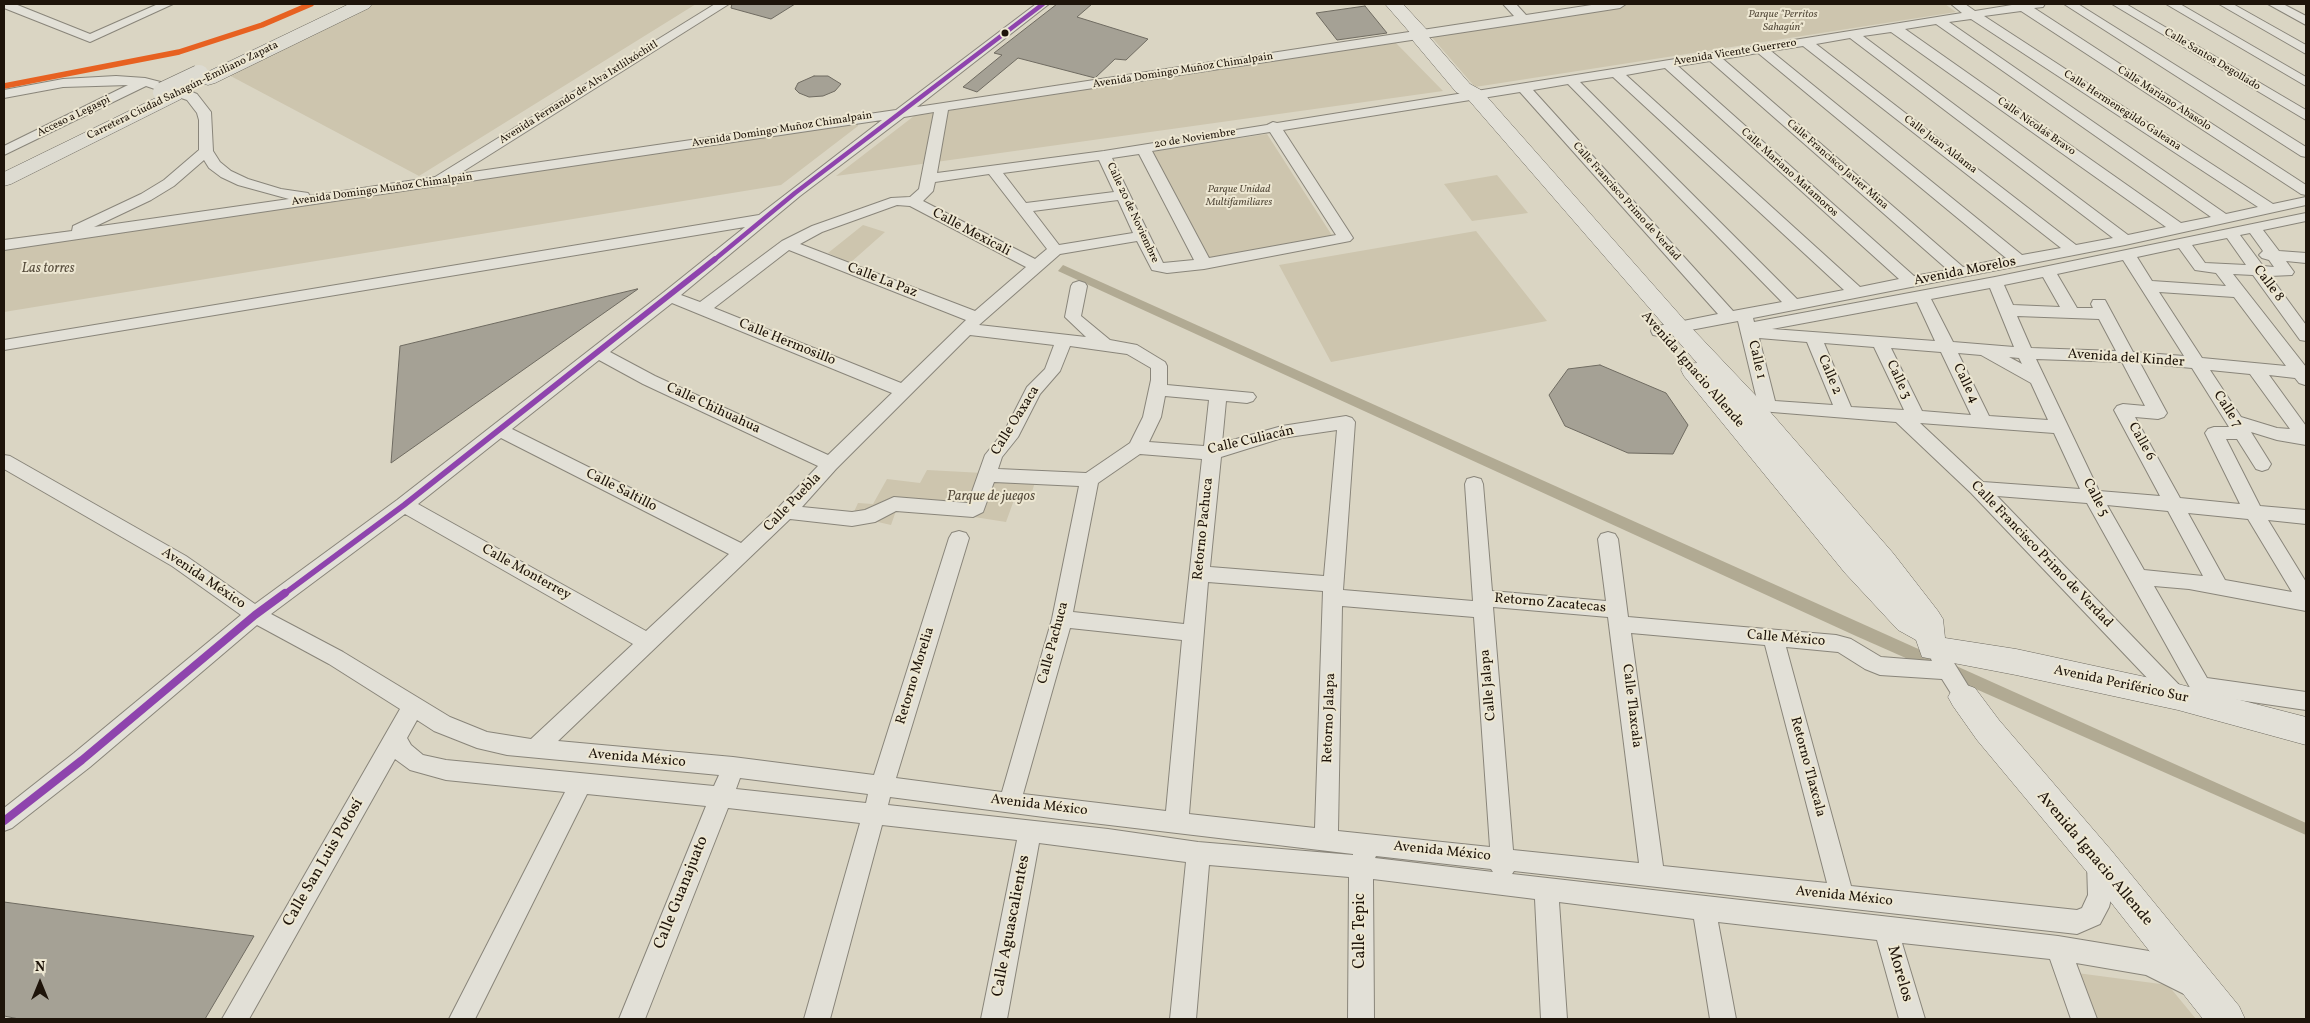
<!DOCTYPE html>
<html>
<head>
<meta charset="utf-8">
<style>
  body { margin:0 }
  #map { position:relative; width:2310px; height:1023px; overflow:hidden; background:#dad5c3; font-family:Vollkorn,serif }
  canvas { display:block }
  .frame { position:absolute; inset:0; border:5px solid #1e140a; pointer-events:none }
  .north { position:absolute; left:15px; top:958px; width:50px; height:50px; -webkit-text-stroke:4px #ede7d2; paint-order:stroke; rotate:0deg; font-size:14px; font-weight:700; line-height:20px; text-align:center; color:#1e140a }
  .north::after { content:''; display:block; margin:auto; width:18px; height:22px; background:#1e140a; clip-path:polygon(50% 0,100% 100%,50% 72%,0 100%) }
</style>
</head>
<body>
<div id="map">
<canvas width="2310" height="1023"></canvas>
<div class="frame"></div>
<div class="north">N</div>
</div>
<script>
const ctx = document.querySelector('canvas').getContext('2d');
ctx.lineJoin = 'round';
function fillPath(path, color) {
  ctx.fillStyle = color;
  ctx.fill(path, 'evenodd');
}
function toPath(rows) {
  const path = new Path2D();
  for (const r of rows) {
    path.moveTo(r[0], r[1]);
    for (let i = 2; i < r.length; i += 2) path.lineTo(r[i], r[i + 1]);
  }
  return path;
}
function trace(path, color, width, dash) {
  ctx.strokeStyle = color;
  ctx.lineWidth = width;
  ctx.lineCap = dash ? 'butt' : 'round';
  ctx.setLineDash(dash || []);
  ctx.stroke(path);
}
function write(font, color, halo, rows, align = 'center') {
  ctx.font = font + ' Vollkorn,serif';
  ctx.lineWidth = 4;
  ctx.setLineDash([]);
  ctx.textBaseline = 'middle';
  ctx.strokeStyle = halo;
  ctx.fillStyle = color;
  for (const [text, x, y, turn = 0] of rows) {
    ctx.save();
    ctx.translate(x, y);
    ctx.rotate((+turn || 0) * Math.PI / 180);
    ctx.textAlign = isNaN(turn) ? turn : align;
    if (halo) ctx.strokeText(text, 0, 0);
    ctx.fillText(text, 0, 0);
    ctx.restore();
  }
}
const green = toPath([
  [374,4,696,4,419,176,225,73],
  [1633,4,1945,4,1956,12,1475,87,1429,34],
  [1395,42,1443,91,836,176,914,116],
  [858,120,858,126,781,185,4,312,4,239,421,185],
  [1267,134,1333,237,1207,259,1151,152],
  [1497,175,1528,213,1472,221,1444,184],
  [863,225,885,232,850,263,828,253],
  [1476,231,1547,321,1331,362,1279,265],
  [927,470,983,473,1036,479,1030,498,1014,500,1006,522,898,505,891,525,852,516,858,503,873,504,887,479,920,483],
  [2077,973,2168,985,2196,1019,2096,1019]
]);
const water = toPath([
  [1063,265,2306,823,2306,835,1856,636,1058,271]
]);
const building = toPath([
  [732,4,795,4,771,19,731,8,732,4],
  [1057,4,1092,4,1077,17,1148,39,1126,60,1115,59,1095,78,1018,58,977,92,963,87,1002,55,994,53,1057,4],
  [1365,6,1387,33,1337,40,1316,13,1365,6],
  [814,76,828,76,841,84,835,91,823,96,809,97,799,93,795,89,798,83,814,76],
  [637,289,638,289,391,463,400,346,637,289],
  [1600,365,1666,393,1688,425,1673,454,1628,453,1565,426,1549,395,1568,369,1600,365],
  [4,902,254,936,205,1019,19,1019,4,1016,4,902]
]);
const street = toPath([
  [4,4,15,4,90,34,158,4,173,4,90,42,4,8,4,4],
  [715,4,729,4,459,174,896,110,1036,4,1049,4,917,107,1514,16,1503,4,1516,4,1526,15,1598,4,1626,4,1620,8,1524,23,948,110,937,173,1104,151,1267,125,1273,122,1277,123,1962,13,1951,4,1965,4,1975,11,2018,4,2045,4,2043,7,2034,8,2306,185,2306,195,2301,194,2021,11,1984,16,2273,204,2306,197,2306,205,2125,245,1753,318,1754,322,1995,277,2306,213,2306,221,2263,230,2279,251,2306,253,2306,263,2286,261,2294,272,2292,275,2270,276,2306,325,2306,341,2300,340,2253,275,2233,274,2306,367,2305,385,2299,383,2295,378,2269,375,2306,426,2306,445,2277,440,2251,432,2271,464,2268,469,2262,471,2256,469,2237,439,2226,439,2260,506,2306,510,2306,524,2268,520,2306,582,2306,611,2189,589,2154,586,2207,678,2306,692,2306,710,2218,697,2222,705,2219,711,2211,714,2203,711,2087,503,1997,496,2185,691,2189,697,2185,703,2178,706,2171,703,1971,493,1896,422,1735,409,1732,405,1735,401,1757,400,1738,321,1659,336,1653,335,1651,331,1653,327,1718,314,1520,92,1283,130,1353,238,1350,241,1204,269,1167,273,1152,270,1137,241,1060,254,979,325,1086,337,1065,317,1071,286,1073,283,1079,281,1085,283,1087,286,1081,316,1110,340,1137,345,1165,362,1167,366,1167,385,1253,393,1256,397,1253,401,1247,403,1226,401,1222,443,1282,426,1346,416,1352,418,1355,422,1343,590,1473,601,1465,484,1467,479,1474,477,1481,479,1483,484,1492,591,1606,601,1598,539,1601,534,1608,532,1615,534,1618,539,1628,617,1836,635,1851,639,1881,657,1932,661,1931,659,1934,653,1941,651,1948,653,1975,697,1971,703,1964,706,1957,703,1942,679,1880,675,1865,669,1838,652,1786,647,1851,886,2077,910,2082,908,2088,895,2087,863,2091,855,2099,852,2107,855,2111,863,2112,895,2109,907,2100,924,2077,934,1514,871,1512,874,2058,936,2149,951,2195,974,2198,983,2195,992,2186,995,2146,975,2076,963,2097,1019,2071,1019,2050,959,1902,943,1925,1019,1899,1019,1877,940,1718,922,1736,1019,1710,1019,1694,919,1559,902,1567,1019,1541,1019,1535,899,1373,879,1374,1019,1348,1019,1349,877,1209,865,1196,1019,1170,1019,1186,862,1039,843,1007,1019,981,1019,1017,840,882,825,830,1019,804,1019,860,823,728,808,645,1019,619,1019,706,806,587,794,475,1019,449,1019,565,792,446,780,410,770,395,759,249,1019,222,1019,400,709,329,664,257,625,90,767,12,828,4,831,4,808,74,753,241,615,172,566,4,469,4,455,10,456,186,556,255,604,397,500,664,292,745,227,4,350,4,340,759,215,882,120,4,250,4,240,72,231,73,226,141,194,164,180,199,150,199,120,197,113,187,100,146,86,4,155,4,146,128,85,63,87,4,98,4,90,63,79,116,76,145,78,180,87,197,94,211,112,213,151,220,162,231,171,248,179,281,189,308,193,310,196,435,177,715,4],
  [1971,19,2258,207,2226,214,1949,22,1971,19],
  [1936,24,2211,217,2181,223,1905,29,1936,24],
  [1891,32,2166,227,2128,235,1863,36,1891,32],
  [1850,38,2113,238,2076,245,1816,44,1850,38],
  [1803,46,2061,248,2022,255,1771,51,1803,46],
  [1758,53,2006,258,1963,267,1723,59,1758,53],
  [1710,61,1948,270,1914,276,1678,66,1710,61],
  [1665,68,1899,279,1860,287,1626,75,1665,68],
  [1613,77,1844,290,1797,299,1580,82,1613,77],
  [1568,84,1782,302,1733,311,1533,90,1568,84],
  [934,112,919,189,910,197,891,198,812,226,782,241,700,302,681,295,800,196,904,117,934,112],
  [1270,132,1336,235,1209,258,1152,151,1270,132],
  [1139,154,1194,260,1163,263,1112,158,1139,154],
  [204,160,209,168,221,177,238,185,289,199,94,227,151,200,174,186,204,160],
  [1099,160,1114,192,1026,203,1003,173,1099,160],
  [989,174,1047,249,1035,259,923,201,933,191,935,182,989,174],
  [1118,200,1133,233,1059,245,1033,211,1118,200],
  [897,205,910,206,1026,267,975,311,800,244,822,232,897,205],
  [2250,233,2263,251,2259,255,2262,258,2269,260,2274,267,2263,266,2240,235,2250,233],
  [2227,238,2246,265,2205,263,2192,245,2227,238],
  [2179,248,2195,270,2216,273,2226,286,2152,281,2137,257,2179,248],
  [789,250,966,320,901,383,714,308,789,250],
  [2123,260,2184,356,2133,352,2105,300,2093,300,2091,304,2093,308,2077,308,2057,274,2123,260],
  [2043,277,2060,307,2013,305,2004,285,2043,277],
  [1990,288,2014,347,1953,342,1931,299,1990,288],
  [2159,292,2234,297,2286,366,2202,358,2159,292],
  [1917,302,1935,341,1772,329,1917,302],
  [672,303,892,393,828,455,655,376,610,352,672,303],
  [2017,316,2099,319,2116,351,2031,348,2017,316],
  [970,335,1054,345,1045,369,1027,387,1005,430,985,455,968,503,894,497,865,510,852,512,802,507,836,469,970,335],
  [1759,338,1807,342,1833,405,1775,401,1759,338],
  [1824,343,1874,347,1904,410,1851,407,1824,343],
  [1070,346,1127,354,1151,368,1151,380,1143,417,1130,443,1086,473,998,469,1002,457,1018,437,1040,394,1060,371,1070,346],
  [1891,348,1941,352,1971,415,1922,411,1891,348],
  [1958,353,1981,355,2031,383,2048,420,1989,416,1958,353],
  [2009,357,2019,358,2022,364,2009,357],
  [2036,359,2122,362,2145,406,2123,404,2117,406,2114,410,2160,496,2099,491,2036,359],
  [599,360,643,384,818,466,779,507,741,543,512,429,599,360],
  [2140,363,2192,368,2229,427,2214,427,2208,429,2205,433,2240,504,2180,498,2135,417,2158,419,2164,417,2167,413,2140,363],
  [2210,370,2250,374,2290,429,2277,428,2241,417,2210,370],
  [1165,396,1209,400,1204,446,1149,442,1161,417,1165,396],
  [1920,423,2054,433,2080,489,1983,482,1920,423],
  [1337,430,1324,576,1210,567,1221,457,1282,438,1337,430],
  [501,438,729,554,646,631,418,504,501,438],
  [1140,454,1202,459,1184,624,1073,612,1098,483,1140,454],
  [994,482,1079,486,1052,619,1002,792,896,778,969,538,966,533,959,531,952,533,949,538,874,775,733,757,558,741,790,519,852,526,875,522,896,511,973,517,983,512,994,482],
  [2107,505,2168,511,2203,576,2144,570,2107,505],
  [2188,513,2248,519,2292,592,2225,580,2188,513],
  [405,514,633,644,531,739,487,732,450,717,343,652,271,614,405,514],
  [1208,582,1323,591,1315,828,1189,814,1208,582],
  [1342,606,1474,617,1490,847,1338,831,1342,606],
  [1493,607,1608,617,1639,863,1513,850,1493,607],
  [1070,628,1182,640,1166,811,1023,794,1070,628],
  [1631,633,1765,645,1827,883,1663,866,1631,633],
  [417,720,434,731,477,748,507,755,719,775,714,786,446,760,423,755,411,745,407,738,417,720],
  [740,778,868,794,866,803,736,789,740,778],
  [890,797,1059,819,1353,854,1353,855,1198,842,1108,829,888,805,890,797],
  [1376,856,1491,869,1493,872,1375,858,1376,856],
  [2064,4,2078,4,2306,147,2306,157,2301,156,2064,4],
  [2112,4,2126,4,2306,110,2306,120,2112,4],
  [2166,4,2180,4,2306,77,2306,86,2166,4],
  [2219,4,2233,4,2306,45,2306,54,2219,4],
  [2268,4,2283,4,2306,16,2306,25,2268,4]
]);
const secondary = toPath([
  [1385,4,1403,4,1427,30,1430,34,1429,37,1470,84,1481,90,1687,323,1759,399,1893,553,1938,611,1943,619,1945,638,2016,649,2178,684,2306,717,2306,745,2178,710,2016,675,1922,657,1916,640,1898,630,1845,573,1684,376,1681,370,1684,364,1697,363,1467,98,1456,92,1414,42,1411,38,1412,35,1385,4],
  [1964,684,1975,688,1999,720,2111,850,2239,1006,2245,1019,2203,1019,2087,872,1977,740,1953,706,1948,697,1953,688,1964,684]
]);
const primary = toPath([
  [349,4,372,4,369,8,215,83,208,85,201,83,198,79,201,75,349,4],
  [174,89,181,91,184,95,181,99,11,184,4,186,4,172,174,89]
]);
const primaryBridge = toPath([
  [163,92,199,75]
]);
const bus1Far2 = toPath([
  [714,260,795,193,1043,4]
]);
const bus1Far1 = toPath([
  [284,594,404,505,715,259]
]);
const bus1 = toPath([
  [4,821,82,760,255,615,285,593]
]);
const rail1 = toPath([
  [4,86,179,52,262,25,311,4]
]);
const markers = [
  [1005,33,4.5,"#1e140a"]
];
const farParknames = [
  ["Parque \"Perritos",1783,15],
  ["Sahagún\"",1783,28],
  ["Parque Unidad",1239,190],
  ["Multifamiliares",1239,203]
];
const farStreetnames = [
  ["Avenida Vicente Guerrero",1735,53,-9],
  ["Calle Santos Degollado",2212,60,31],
  ["Avenida Domingo Muñoz Chimalpain",1183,71,-9],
  ["Carretera Ciudad Sahagún-Emiliano Zapata",183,91,-26],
  ["Avenida Fernando de Alva Ixtlilxóchitl",579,93,-32],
  ["Calle Mariano Abasolo",2164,99,33],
  ["Calle Hermenegildo Galeana",2122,111,33],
  ["Acceso a Legaspi",74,117,-26],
  ["Calle Nicolás Bravo",2036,127,35],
  ["Avenida Domingo Muñoz Chimalpain",782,130,-9],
  ["20 de Noviembre",1195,139,-9],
  ["Calle Juan Aldama",1940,145,37],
  ["Calle Francisco Javier Mina",1837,165,41],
  ["Calle Mariano Matamoros",1789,173,42],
  ["Avenida Domingo Muñoz Chimalpain",382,190,-8],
  ["Calle Francisco Primo de Verdad",1626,202,48],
  ["Calle 20 de Noviembre",1132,213,65]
];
const streetNames = [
  ["Calle Mexicali",971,233,28],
  ["Avenida Morelos",1965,272,-11],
  ["Calle La Paz",882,281,21],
  ["Calle 8",2268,284,53],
  ["Calle Hermosillo",787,343,22],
  ["Avenida del Kinder",2126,359,4],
  ["Calle 1",1756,360,77],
  ["Avenida Ignacio Allende",1692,370,49],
  ["Calle 2",1829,375,67],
  ["Calle 3",1898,380,65],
  ["Calle 4",1965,384,64],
  ["Calle Chihuahua",713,409,25],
  ["Calle 7",2227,410,57],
  ["Calle Oaxaca",1016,421,-58],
  ["Calle Culiacán",1251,441,-13],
  ["Calle 6",2141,442,61],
  ["Calle Saltillo",621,491,27],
  ["Calle 5",2095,498,62],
  ["Calle Puebla",793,503,-46],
  ["Retorno Pachuca",1204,529,-84],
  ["Calle Francisco Primo de Verdad",2041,555,46],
  ["Calle Monterrey",526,573,29],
  ["Avenida México",203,579,34],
  ["Retorno Zacatecas",1550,604,5],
  ["Calle México",1786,639,5],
  ["Calle Pachuca",1054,643,-75],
  ["Retorno Morelia",916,676,-73],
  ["Calle Jalapa",1489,685,-95],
  ["Avenida Periférico Sur",2121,685,12],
  ["Calle Tlaxcala",1631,706,83],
  ["Retorno Jalapa",1330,718,-88],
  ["Avenida México",637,759,5],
  ["Retorno Tlaxcala",1807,767,75],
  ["Avenida México",1039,806,7],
  ["Avenida México",1442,852,6],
  ["Avenida México",1844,897,6]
];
const parkNames = [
  ["Las torres",48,269],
  ["Parque de juegos",991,497]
];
const nearStreetnames = [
  ["Avenida Ignacio Allende",2094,859,50],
  ["Calle San Luis Potosí",324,863,-60],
  ["Calle Guanajuato",682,893,-68],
  ["Calle Aguascalientes",1012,926,-79],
  ["Calle Tepic",1361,931,-90],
  ["Morelos",1899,974,74]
];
fillPath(green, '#cdc5ae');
fillPath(water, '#b1aa93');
fillPath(building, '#a5a195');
trace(building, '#6f6b61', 1);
trace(street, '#89857a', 2);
trace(secondary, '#6f6b61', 1);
trace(primary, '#6f6b61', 1);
fillPath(street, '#e2e0d7');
fillPath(secondary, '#e2e0d7');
fillPath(primary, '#dddbd1');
trace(primaryBridge, '#6f6b61', 21, []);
trace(primaryBridge, '#dddbd1', 20);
trace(bus1Far2, '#8e44ad', 4.5);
trace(bus1Far1, '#8e44ad', 5.5);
trace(bus1, '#8e44ad', 8);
trace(rail1, '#e76121', 5.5);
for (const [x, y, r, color] of markers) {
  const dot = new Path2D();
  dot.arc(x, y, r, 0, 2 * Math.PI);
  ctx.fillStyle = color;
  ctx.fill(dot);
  trace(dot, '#ede7d2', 2);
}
write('italic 11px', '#574d3d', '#ede7d2', farParknames);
write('11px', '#1e140a', '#ede7d2', farStreetnames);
write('14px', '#1e140a', '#ede7d2', streetNames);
write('italic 14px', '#574d3d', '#ede7d2', parkNames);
write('16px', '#1e140a', '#ede7d2', nearStreetnames);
</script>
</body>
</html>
